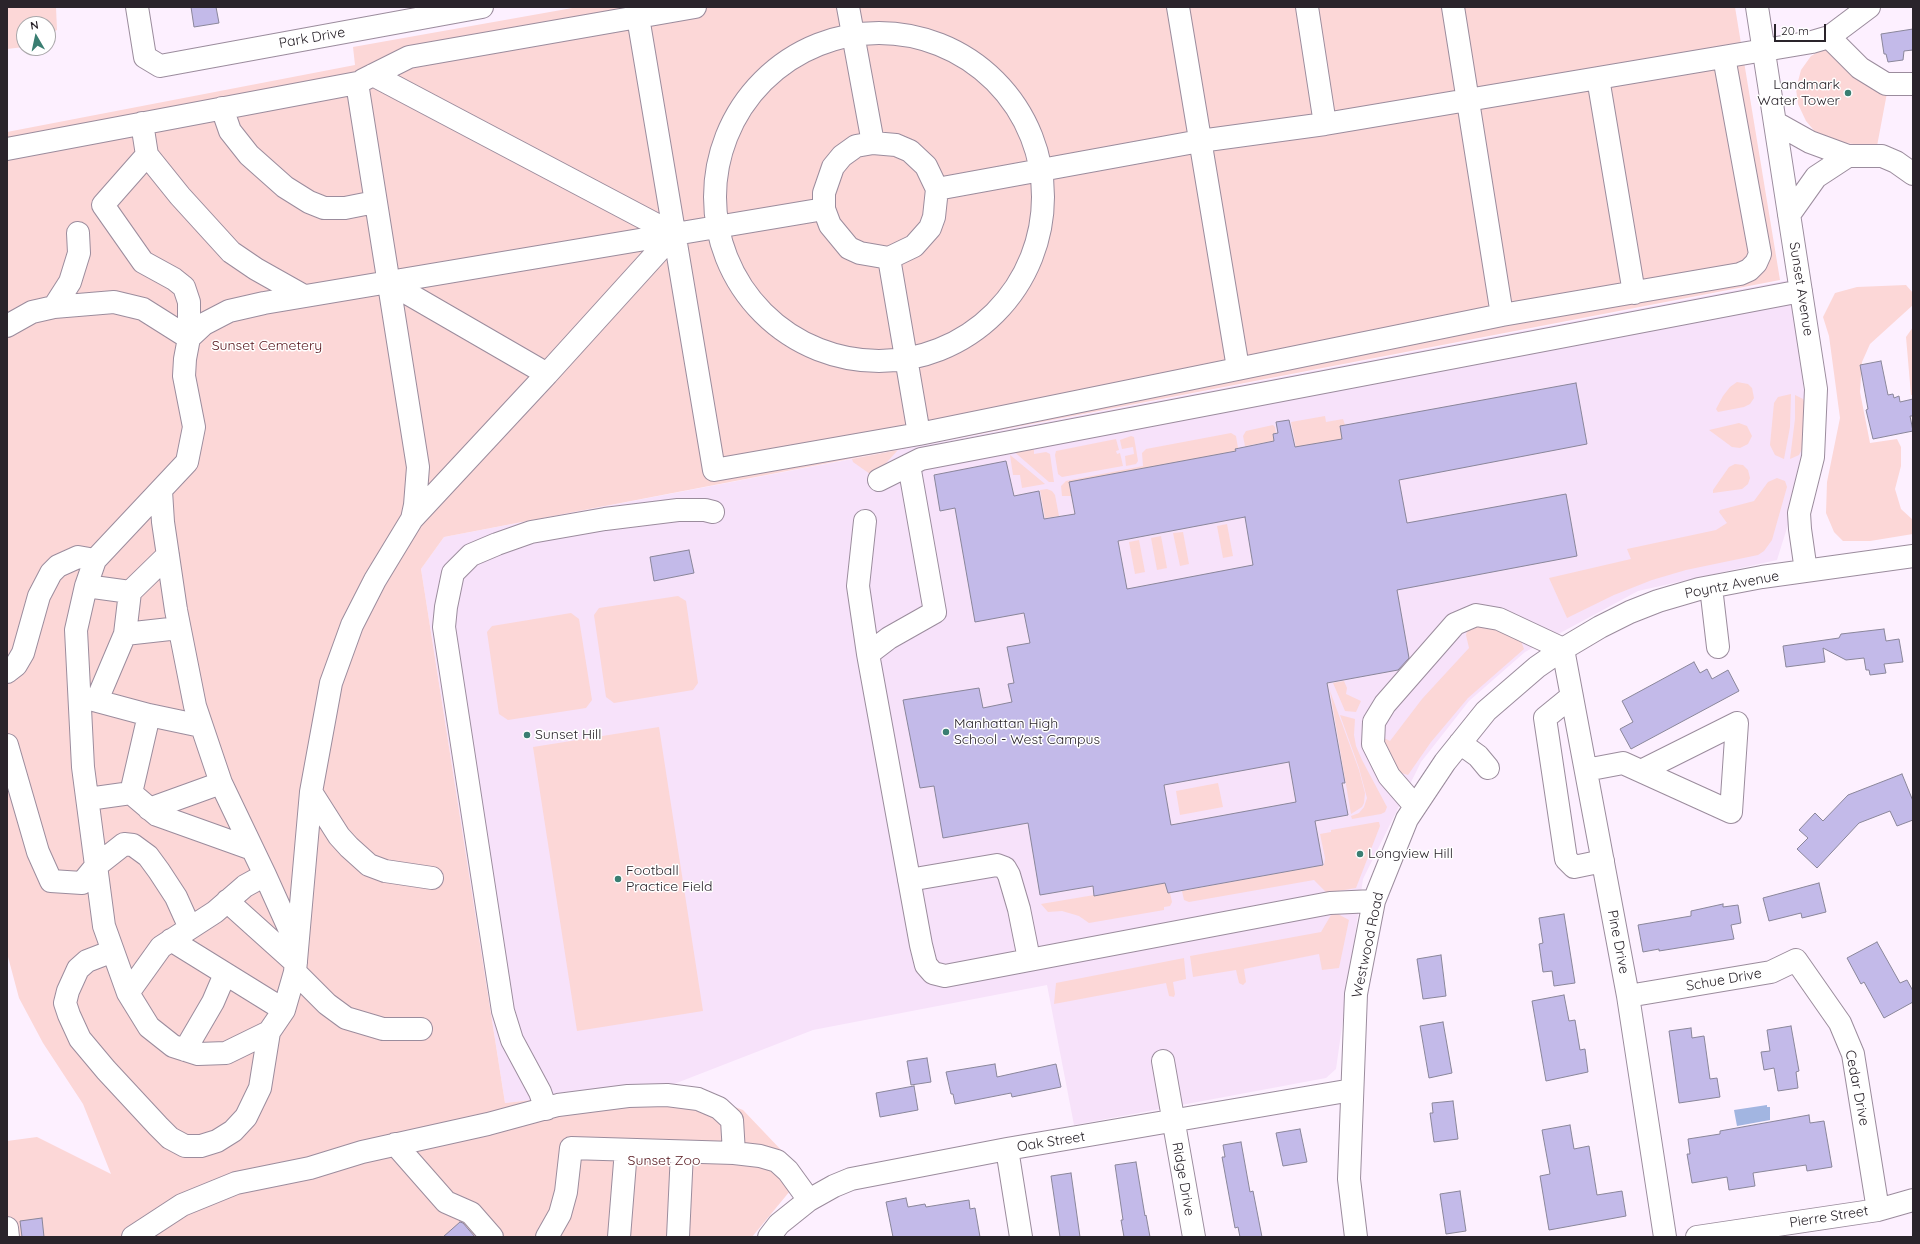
<!DOCTYPE html>
<html>
<head>
<meta charset="utf-8">
<style>
  body { margin:0 }
  #map { position:relative; width:1920px; height:1244px; overflow:hidden; background:#fdf0ff; font-family:Quicksand,sans-serif }
  canvas { display:block }
  .frame { position:absolute; inset:0; border:8px solid #2a242b; pointer-events:none }
  .north { position:absolute; left:16px; top:16px; width:40px; height:40px; box-sizing:border-box; background:#fff; border:1px solid #aaa7aa; border-radius:50%; rotate:351deg; font-size:11px; font-weight:700; line-height:16px; text-align:center; color:#2a242b }
  .north::after { content:''; display:block; margin:auto; width:14px; height:18px; background:#3a7e72; clip-path:polygon(50% 0,100% 100%,50% 72%,0 100%) }
  .scale { position:absolute; left:1774px; top:24px; width:52px; height:18px; box-sizing:border-box; border:2px solid #2a242b; border-top:0; padding-left:5px; font-size:12px; line-height:14px; white-space:nowrap; color:#2a242b; -webkit-text-stroke:3px #fff; paint-order:stroke }
</style>
</head>
<body>
<div id="map">
<canvas width="1920" height="1244"></canvas>
<div class="frame"></div>
<div class="north">N</div>
<div class="scale">20 m</div>
</div>
<script>
const ctx = document.querySelector('canvas').getContext('2d');
ctx.lineJoin = 'round';
function fillPath(path, color) {
  ctx.fillStyle = color;
  ctx.fill(path, 'evenodd');
}
function toPath(rows) {
  const path = new Path2D();
  for (const r of rows) {
    if (r.length === 3) {
      path.moveTo(r[0] + r[2], r[1]);
      path.arc(r[0], r[1], r[2], 0, 2 * Math.PI);
      continue;
    }
    path.moveTo(r[0], r[1]);
    for (let i = 2; i < r.length; i += 2) path.lineTo(r[i], r[i + 1]);
  }
  return path;
}
function trace(path, color, width, dash) {
  ctx.strokeStyle = color;
  ctx.lineWidth = width;
  ctx.lineCap = dash ? 'butt' : 'round';
  ctx.setLineDash(dash || []);
  ctx.stroke(path);
}
function write(font, color, halo, rows, align = 'center') {
  ctx.font = font + ' Quicksand,sans-serif';
  ctx.lineWidth = 3;
  ctx.setLineDash([]);
  ctx.textBaseline = 'middle';
  ctx.strokeStyle = halo;
  ctx.fillStyle = color;
  for (const [text, x, y, turn = 0] of rows) {
    ctx.save();
    ctx.translate(x, y);
    ctx.rotate((+turn || 0) * Math.PI / 180);
    ctx.textAlign = isNaN(turn) ? turn : align;
    if (halo) ctx.strokeText(text, 0, 0);
    ctx.fillText(text, 0, 0);
    ctx.restore();
  }
}
const built = toPath([
  [1789,280,1802,370,1809,457,1777,560,1638,591,1525,652,1469,701,1421,762,1363,879,1336,1069,1326,1078,1074,1125,1047,985,813,1030,674,1084,505,1103,421,569,444,537]
]);
const green = toPath([
  [7,7,56,7,57,30,48,35,48,24,24,24,24,47,7,49],
  [578,7,1735,7,1780,280,444,537,421,569,505,1103,674,1084,743,1110,804,1174,752,1237,7,1237,7,1141,37,1137,111,1174,83,1104,43,1043,19,998,7,953,7,132,355,65,353,47],
  [1827,47,1887,93,1877,146,1842,143,1817,134,1806,121,1798,104,1796,89,1801,70,1811,56],
  [1906,285,1913,293,1913,305,1870,344,1862,362,1860,392,1870,443,1897,439,1901,447,1901,466,1895,489,1901,509,1913,520,1913,534,1870,541,1843,541,1834,532,1826,513,1827,482,1840,418,1829,336,1823,317,1835,293,1857,287],
  [1913,327,1913,395,1911,395,1906,337],
  [1737,382,1748,384,1752,388,1754,398,1750,404,1744,407,1718,412,1716,409,1723,396,1730,387],
  [1791,394,1790,427,1784,459,1775,455,1770,445,1774,403,1778,397],
  [1795,395,1803,399,1806,406,1803,447,1799,455,1790,459,1795,419],
  [1325,416,1326,422,1343,419,1345,425,1340,426,1342,439,1296,447,1291,422],
  [1739,423,1747,426,1752,436,1748,444,1740,448,1732,447,1709,430],
  [1273,425,1275,427,1276,433,1273,434,1274,441,1245,446,1243,436,1246,431],
  [1231,433,1236,436,1238,448,1235,449,1236,451,1070,482,1071,496,1062,496,1061,486,1066,481,1143,466,1142,453,1146,449],
  [1131,436,1134,437,1138,461,1136,464,1126,466,1125,456,1134,454,1133,447,1122,449,1120,440],
  [1116,439,1119,450,1116,451,1117,454,1120,453,1123,466,1062,477,1058,474,1055,455,1056,451],
  [1023,447,1034,450,1034,454,1046,452,1050,454,1054,482,1049,482,1011,449],
  [898,450,878,472,870,474,853,462,852,459],
  [1010,455,1015,459,1045,484,1022,488,1020,475,1013,475],
  [1735,464,1743,465,1748,470,1750,478,1748,484,1742,489,1713,493,1713,490,1729,467],
  [1777,478,1785,481,1787,487,1772,540,1764,551,1758,555,1686,570,1652,580,1614,595,1567,618,1549,578,1631,559,1627,549,1716,530,1727,523,1719,512,1720,510,1754,501,1768,482],
  [1047,489,1052,491,1055,495,1059,516,1045,518,1040,490],
  [1227,524,1233,556,1223,558,1217,526],
  [1183,532,1189,564,1180,566,1173,533],
  [1161,536,1167,568,1157,570,1151,538],
  [1139,540,1145,572,1135,574,1129,542],
  [678,596,686,601,698,683,693,690,614,703,606,697,594,615,599,608],
  [571,613,579,619,592,700,586,708,508,720,499,714,487,632,492,626],
  [1477,626,1494,626,1521,641,1524,649,1468,698,1431,742,1408,775,1401,773,1396,768,1382,737,1390,741,1422,699,1469,648,1466,635,1467,631],
  [1344,681,1347,688,1346,694,1361,701,1356,712,1345,711,1333,683],
  [1330,691,1359,770,1365,793,1364,803,1362,807,1351,814],
  [1340,715,1355,719,1354,735,1356,746,1362,760,1387,807,1385,812,1381,814,1352,819,1351,816,1359,813,1364,807,1367,798,1359,768],
  [659,727,703,1011,577,1031,533,747],
  [1218,783,1223,807,1180,815,1176,791],
  [1377,822,1379,822,1380,826,1356,888,1327,893,1314,880,1189,902,1184,900,1182,891,1324,865,1325,858,1320,834,1331,832,1331,830],
  [1165,883,1168,893,1170,893,1172,902,1170,906,1164,907,1164,910,1089,923,1079,916,1062,911,1048,912,1041,904],
  [1338,914,1349,920,1339,968,1322,970,1319,954,1244,969,1246,982,1243,985,1239,983,1236,970,1193,977,1190,956,1321,932,1331,915],
  [1184,958,1186,979,1173,982,1175,994,1174,997,1169,996,1166,983,1054,1004,1056,983]
]);
const water = toPath([
  [1767,1105,1767,1107,1770,1107,1770,1120,1737,1126,1734,1110]
]);
const building = toPath([
  [191,7,216,7,219,23,194,27,191,7],
  [1913,29,1913,50,1904,51,1903,60,1888,62,1886,54,1884,54,1881,34,1913,29],
  [1881,361,1888,395,1893,394,1894,398,1899,396,1900,402,1913,399,1913,416,1910,416,1913,431,1873,439,1866,410,1868,409,1860,365,1881,361],
  [1576,383,1587,444,1399,480,1407,523,1566,494,1577,556,1397,590,1409,658,1398,670,1327,683,1345,783,1342,783,1348,815,1315,821,1323,865,1168,893,1165,883,1094,896,1093,886,1040,895,1028,823,943,838,934,786,920,788,903,700,979,688,983,708,1012,702,1008,684,1014,683,1007,647,1030,643,1024,613,975,622,955,508,940,511,934,475,1006,461,1014,496,1039,491,1044,519,1075,514,1069,482,1236,451,1235,449,1274,441,1273,434,1278,433,1276,422,1289,420,1295,447,1342,439,1340,426,1576,383],
  [1245,517,1253,565,1127,589,1118,541,1245,517],
  [1289,762,1296,802,1171,825,1164,785,1289,762],
  [689,550,694,573,654,581,650,557,689,550],
  [1884,629,1886,641,1899,639,1903,662,1884,664,1886,673,1870,675,1869,670,1866,670,1864,658,1846,660,1823,648,1825,662,1786,667,1783,646,1839,638,1841,634,1884,629],
  [1694,662,1700,673,1707,669,1712,679,1728,670,1739,691,1631,749,1620,729,1633,722,1622,701,1694,662],
  [1902,774,1913,801,1913,820,1897,826,1890,811,1859,823,1817,868,1797,849,1808,838,1799,830,1815,813,1823,821,1848,795,1902,774],
  [1819,883,1826,912,1802,918,1801,913,1769,921,1763,898,1819,883],
  [1723,904,1723,907,1738,905,1741,923,1731,925,1734,939,1659,951,1659,949,1643,952,1638,925,1691,916,1691,911,1723,904],
  [1564,914,1575,983,1554,986,1552,971,1543,972,1539,944,1543,943,1539,918,1564,914],
  [1877,942,1900,983,1907,980,1913,991,1913,1002,1884,1018,1864,982,1861,984,1847,958,1877,942],
  [1441,955,1446,996,1423,999,1417,959,1441,955],
  [1564,995,1569,1021,1575,1020,1580,1050,1585,1049,1588,1072,1546,1081,1532,1001,1564,995],
  [1443,1022,1452,1073,1429,1078,1420,1026,1443,1022],
  [1791,1026,1799,1071,1796,1072,1798,1088,1778,1091,1774,1068,1764,1070,1761,1052,1770,1051,1767,1030,1791,1026],
  [1691,1028,1692,1038,1704,1036,1710,1079,1717,1078,1720,1097,1679,1103,1669,1031,1691,1028],
  [927,1058,931,1082,911,1085,907,1061,927,1058],
  [995,1064,997,1077,1056,1064,1061,1087,1012,1097,1011,1093,955,1104,953,1094,951,1094,946,1072,995,1064],
  [914,1086,918,1110,880,1117,876,1093,914,1086],
  [1453,1101,1458,1139,1434,1142,1430,1113,1433,1113,1432,1103,1453,1101],
  [1809,1115,1810,1123,1824,1121,1832,1167,1807,1171,1806,1165,1753,1173,1755,1186,1729,1190,1727,1177,1692,1183,1687,1154,1690,1154,1688,1139,1720,1134,1720,1131,1809,1115],
  [1570,1125,1574,1149,1589,1146,1597,1195,1622,1191,1626,1216,1549,1230,1540,1176,1550,1174,1542,1130,1570,1125],
  [1300,1129,1307,1162,1283,1166,1276,1133,1300,1129],
  [1241,1142,1250,1192,1253,1191,1262,1237,1240,1237,1238,1227,1235,1228,1222,1157,1225,1157,1223,1145,1241,1142],
  [1136,1162,1145,1216,1146,1215,1150,1237,1124,1237,1121,1220,1123,1220,1115,1165,1136,1162],
  [1071,1173,1080,1237,1060,1237,1051,1176,1071,1173],
  [1460,1191,1466,1231,1446,1234,1440,1194,1460,1191],
  [906,1198,908,1207,925,1204,926,1207,969,1200,970,1209,975,1208,980,1237,893,1237,886,1202,906,1198],
  [42,1218,44,1237,22,1237,20,1221,42,1218],
  [460,1222,463,1223,475,1237,443,1237,460,1222]
]);
const minor = toPath([
  [137,7,145,57,160,66,482,7],
  [848,7,873,143],
  [1178,7,1238,368],
  [1307,7,1325,124],
  [1453,7,1502,315],
  [1757,7,1816,389,1813,457,1799,513,1800,529,1806,571],
  [638,17,714,470,919,434,1502,315,1740,274,1749,270,1756,263,1760,254,1724,57],
  [879,197,164],
  [1829,37,1860,68,1886,84,1913,84],
  [373,75,674,234,547,374,388,282],
  [1598,78,1634,293],
  [363,80,409,57,695,7],
  [222,108,230,131,249,155,285,187,309,202,324,208,345,208,375,202],
  [1776,123,1810,142,1848,156,1882,156,1896,162,1913,174],
  [7,149,357,83,418,467,415,505,412,519,375,580,352,625,331,683,311,792,295,972,284,1010,269,1032,226,1053,198,1054,173,1046,149,1027,128,993,104,926,83,767,76,630,86,586,95,560,187,462,194,427,184,376,185,359,189,338,189,302,184,287,174,279,143,262,103,205,147,155,142,123],
  [147,155,180,196,231,252,256,269,304,296],
  [824,209,824,193,833,167,842,156,856,146,873,143,896,145,910,151,926,166,937,189],
  [1789,215,1816,177,1848,156],
  [889,258,919,434],
  [54,307,70,282,79,253,78,233],
  [7,326,32,312,54,307,114,302,143,309,189,338],
  [189,338,204,324,229,311,264,303,824,209,830,225,849,248,860,253,889,258,914,246,930,228,934,217,937,189,1200,141,1325,124,1812,42,1829,37,1869,7],
  [879,480,921,459,1801,291],
  [161,491,163,522,176,610,195,706,221,783,265,875,297,946],
  [412,519,547,374],
  [865,521,858,586,868,654,921,945,926,965,933,973,945,976,1330,903,1374,901],
  [86,586,130,592],
  [1711,587,1718,647],
  [125,634,179,628],
  [1563,649,1628,996,1665,1237],
  [868,654,889,638,935,612,909,465],
  [7,672,16,665,23,653,39,596,51,573,58,566,78,557,95,560],
  [1572,696,1545,718,1566,859,1574,867,1603,861],
  [82,697,149,715,201,726],
  [97,700,125,634,130,592,168,555],
  [1460,743,1478,756,1488,768],
  [7,745,38,852,51,881,82,883,96,866,124,844,133,845,148,856,159,871,176,897,190,928],
  [1586,770,1623,763,1731,812,1737,723,1641,771],
  [311,792,339,836,349,847,369,865,385,871,432,878],
  [131,793,157,815,252,849],
  [88,799,131,793,149,715],
  [1415,806,1389,776,1373,744,1374,722,1385,704,1455,624,1476,615,1499,619,1563,649],
  [149,809,221,783],
  [909,880,997,865,1005,868,1009,875,1019,909,1029,959],
  [227,901,296,963],
  [171,940,284,1010],
  [113,951,87,961,78,969,68,991,65,1003,69,1015,80,1039,106,1070,158,1126,170,1138,185,1146,201,1146,217,1141,233,1131,246,1117,260,1088,269,1032],
  [295,972,327,1004,346,1018,383,1029,421,1029],
  [128,993,161,947,215,912,245,886,265,875],
  [1628,996,1771,972,1796,960,1840,1023,1853,1054,1878,1210],
  [185,1050,213,1002,225,974],
  [1163,1061,1194,1237],
  [546,1109,540,1092,512,1040,503,1011,444,627,446,607,453,573,471,555,497,544,531,532,605,519,678,510,705,510,713,512],
  [395,1144,446,1202,471,1213,492,1237],
  [1007,1149,1021,1237],
  [7,1228,8,1237],
  [133,1237,182,1205,236,1183,310,1168,362,1152,488,1124,558,1105,628,1096,667,1095,698,1099,719,1108,732,1120,734,1153],
  [547,1237,560,1214,566,1192,571,1148,734,1153,760,1156,777,1161,788,1171,809,1200],
  [619,1237,626,1150],
  [678,1237,682,1152],
  [769,1237,779,1224,809,1200,834,1186,851,1179,1007,1149,1352,1090],
  [1356,1237,1349,1179,1356,994,1374,901,1407,819,1445,762,1486,711,1537,667,1563,649,1600,627,1630,612,1658,601,1699,589,1762,577,1913,556],
  [1697,1237,1878,1210,1913,1200]
]);
const markers = [
  [1848,93,4,"#3a7e72"],
  [946,732,4,"#3a7e72"],
  [527,735,4,"#3a7e72"],
  [1360,854,4,"#3a7e72"],
  [618,879,4,"#3a7e72"]
];
const streetNames = [
  ["Park Drive",312,38,-10],
  ["Sunset Avenue",1801,289,81],
  ["Poyntz Avenue",1732,585,-11],
  ["Pine Drive",1618,942,79],
  ["Westwood Road",1368,945,-78],
  ["Schue Drive",1724,980,-10],
  ["Cedar Drive",1857,1088,79],
  ["Oak Street",1051,1142,-9],
  ["Ridge Drive",1183,1179,80],
  ["Pierre Street",1829,1217,-9]
];
const poiNames = [
  ["Landmark",1840,85,"right"],
  ["Water Tower",1840,101,"right"],
  ["Manhattan High",954,724],
  ["School - West Campus",954,740],
  ["Sunset Hill",535,735],
  ["Longview Hill",1368,854],
  ["Football",626,871],
  ["Practice Field",626,887]
];
const parkNames = [
  ["Sunset Cemetery",267,346],
  ["Sunset Zoo",664,1161]
];
fillPath(built, '#f7e2fa');
fillPath(green, '#fcd7d7');
fillPath(water, '#a2b5e1');
fillPath(building, '#c3bae9');
trace(building, '#8a869a', 1);
trace(minor, '#9b8c9d', 24);
trace(minor, '#fff', 22);
for (const [x, y, r, color] of markers) {
  const dot = new Path2D();
  dot.arc(x, y, r, 0, 2 * Math.PI);
  ctx.fillStyle = color;
  ctx.fill(dot);
  trace(dot, '#fff', 1.5);
}
write('14px', '#2a242b', '#fff', streetNames);
write('14px', '#2a242b', '#fff', poiNames, 'left');
write('14px', '#531219', '#fff', parkNames);
</script>
</body>
</html>
